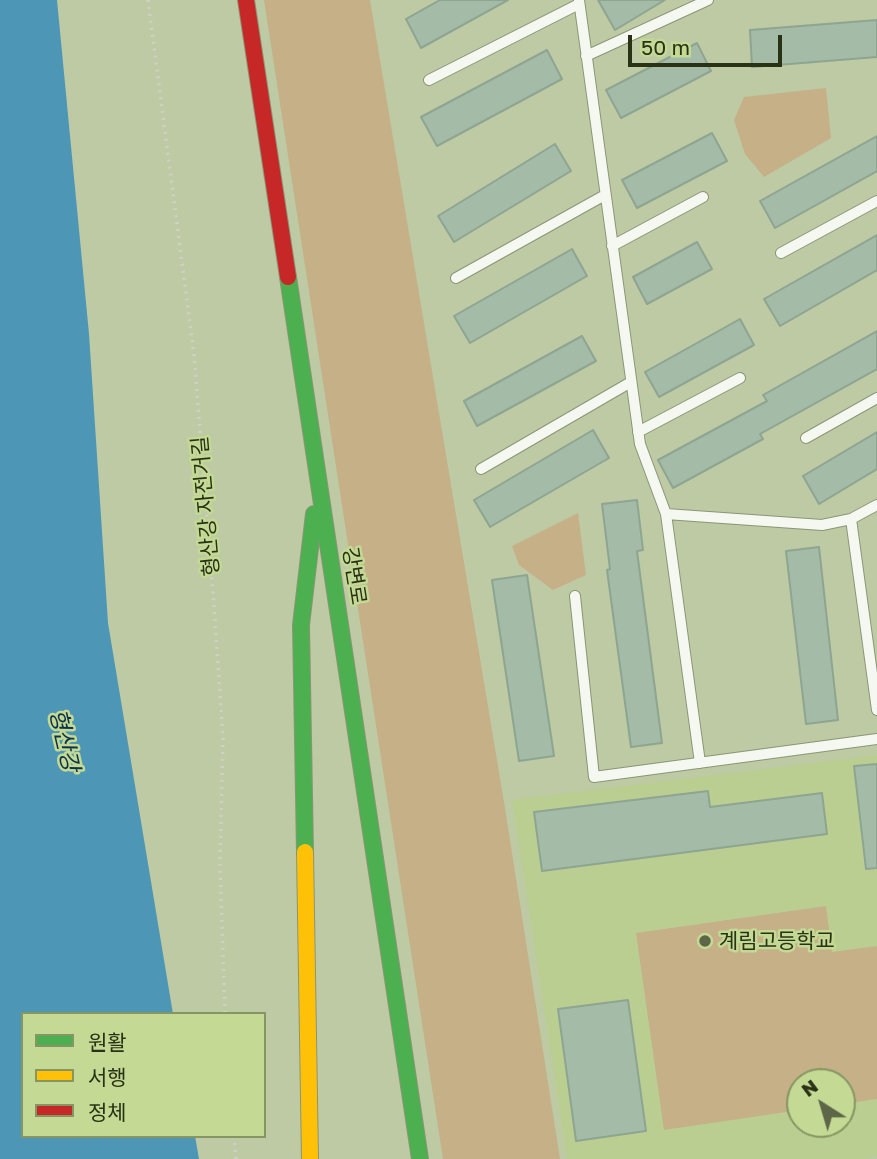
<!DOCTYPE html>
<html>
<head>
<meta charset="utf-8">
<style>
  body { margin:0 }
  #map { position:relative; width:877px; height:1159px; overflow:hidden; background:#bdcaa3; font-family:"Golos Text","Noto Sans KR",sans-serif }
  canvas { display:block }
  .legend { position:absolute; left:21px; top:1012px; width:245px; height:126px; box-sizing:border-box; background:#c3d994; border:2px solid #869662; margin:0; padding:9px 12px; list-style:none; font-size:21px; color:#2a3216 }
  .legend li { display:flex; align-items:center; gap:14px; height:35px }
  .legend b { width:35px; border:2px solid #869662 }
  .north { position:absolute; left:786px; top:1068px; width:70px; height:70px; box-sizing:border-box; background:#c3d994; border:2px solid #869662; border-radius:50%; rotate:323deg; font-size:19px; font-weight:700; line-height:28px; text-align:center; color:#2a3216 }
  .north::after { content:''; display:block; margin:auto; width:24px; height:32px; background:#5d6747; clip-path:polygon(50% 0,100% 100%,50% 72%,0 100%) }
  .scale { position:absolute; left:628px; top:35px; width:154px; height:32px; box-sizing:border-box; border:4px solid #2a3216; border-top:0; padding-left:9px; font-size:21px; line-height:24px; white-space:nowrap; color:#2a3216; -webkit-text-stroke:5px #c3d994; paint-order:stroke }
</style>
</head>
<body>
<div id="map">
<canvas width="877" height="1159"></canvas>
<ul class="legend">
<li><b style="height:9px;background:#4caf50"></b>원활</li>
<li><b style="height:9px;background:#ffc107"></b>서행</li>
<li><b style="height:9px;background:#c62828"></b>정체</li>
</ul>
<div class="north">N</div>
<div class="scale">50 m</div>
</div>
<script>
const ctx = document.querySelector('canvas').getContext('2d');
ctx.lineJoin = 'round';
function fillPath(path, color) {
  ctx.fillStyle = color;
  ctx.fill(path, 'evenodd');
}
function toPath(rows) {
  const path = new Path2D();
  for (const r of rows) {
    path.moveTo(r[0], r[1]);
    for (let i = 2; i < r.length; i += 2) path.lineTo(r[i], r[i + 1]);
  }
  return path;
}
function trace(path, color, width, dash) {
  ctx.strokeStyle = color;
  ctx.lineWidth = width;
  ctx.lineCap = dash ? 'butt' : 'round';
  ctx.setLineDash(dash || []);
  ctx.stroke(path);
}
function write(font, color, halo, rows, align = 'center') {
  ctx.font = font + ' "Golos Text","Noto Sans KR",sans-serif';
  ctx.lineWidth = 5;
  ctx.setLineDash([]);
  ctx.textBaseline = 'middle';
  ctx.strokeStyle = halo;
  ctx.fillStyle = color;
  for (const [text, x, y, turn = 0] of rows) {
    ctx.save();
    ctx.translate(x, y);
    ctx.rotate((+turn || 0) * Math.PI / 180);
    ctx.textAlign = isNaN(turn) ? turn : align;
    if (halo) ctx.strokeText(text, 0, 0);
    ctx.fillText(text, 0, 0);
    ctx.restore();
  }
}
const built = toPath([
  [877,755,877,1156,865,1159,567,1159,512,800],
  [800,1082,842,1082,842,1124,800,1124]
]);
const green = toPath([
  [264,0,370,0,504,802,560,1159,443,1159],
  [826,88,831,138,764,177,745,154,734,120,744,97],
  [578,513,586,575,553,590,519,565,512,546],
  [826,906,832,952,877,946,877,1099,842,1104,842,1082,800,1082,800,1110,664,1130,636,933]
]);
const water = toPath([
  [0,0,57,0,89,334,108,623,173,1014,23,1014,23,1136,195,1136,199,1159,0,1159]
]);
const building = toPath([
  [440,0,508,0,421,48,406,19,440,0],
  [598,0,665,0,615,30,598,0],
  [877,20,877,57,752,67,750,30,877,20],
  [697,43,711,71,621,118,606,90,697,43],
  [547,50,562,79,437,146,421,117,547,50],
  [712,133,727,161,637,208,622,180,712,133],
  [877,136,877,171,775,228,760,201,877,136],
  [555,144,571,171,454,242,438,216,555,144],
  [877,235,877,270,780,326,764,299,877,235],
  [697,242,712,269,647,304,633,277,697,242],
  [572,249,587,276,470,343,454,316,572,249],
  [740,319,754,345,659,397,645,372,740,319],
  [877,331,877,369,760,434,763,439,673,488,658,460,767,401,763,395,877,331],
  [582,336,596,361,477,426,464,401,582,336],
  [593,430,609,458,490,527,474,500,593,430],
  [877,432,877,469,819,504,803,476,877,432],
  [637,500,643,550,637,551,662,743,631,747,607,570,610,569,602,504,637,500],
  [819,547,838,720,806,724,786,551,819,547],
  [527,575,554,756,519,761,492,580,527,575],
  [877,764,877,868,866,869,854,766,877,764],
  [708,791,710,807,822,793,827,834,542,871,534,812,708,791],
  [628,1000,646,1131,576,1141,558,1009,628,1000]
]);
const path = toPath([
  [148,0,194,355,214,606,223,738,220,862,225,1014],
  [234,1136,236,1159]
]);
const lane = toPath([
  [579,0,640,444,666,514,700,763],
  [586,56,708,0],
  [429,80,579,4],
  [612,246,703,197],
  [781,253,877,201],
  [456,278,605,195],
  [638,432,740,378],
  [806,438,877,398],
  [481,469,631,382],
  [666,514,822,525,851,519,877,505],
  [851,519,877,710],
  [575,596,594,777,877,739]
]);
const fast = toPath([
  [288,277,420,1159],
  [305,852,301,625,314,514]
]);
const slow = toPath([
  [305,852,310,1159]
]);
const jam = toPath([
  [246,0,288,277]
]);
const markers = [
  [705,941,7,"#5d6747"]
];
const streetNames = [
  ["형산강 자전거길",206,506,-95],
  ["강변로",354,576,81]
];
const poiNames = [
  ["계림고등학교",719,941]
];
const waterNames = [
  ["형산강",64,740,77]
];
fillPath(built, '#bbce92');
fillPath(green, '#c5b087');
fillPath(water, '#4d96b5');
fillPath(building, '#a3bba7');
trace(building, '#8da591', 2);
trace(lane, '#8b9576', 12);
trace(fast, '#8b9576', 18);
trace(slow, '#8b9576', 18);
trace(jam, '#8b9576', 18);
trace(path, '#ced2c6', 3.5, [2, 5]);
trace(lane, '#f5f7f1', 10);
trace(fast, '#4caf50', 16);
trace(slow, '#ffc107', 16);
trace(jam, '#c62828', 16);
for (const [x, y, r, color] of markers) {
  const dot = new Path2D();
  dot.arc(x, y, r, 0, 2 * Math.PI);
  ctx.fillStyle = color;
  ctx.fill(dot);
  trace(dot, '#c3d994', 2.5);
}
write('21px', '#2a3216', '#c3d994', streetNames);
write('21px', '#2a3216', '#c3d994', poiNames, 'left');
write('italic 23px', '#0c334d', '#c3d994', waterNames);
</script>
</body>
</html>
